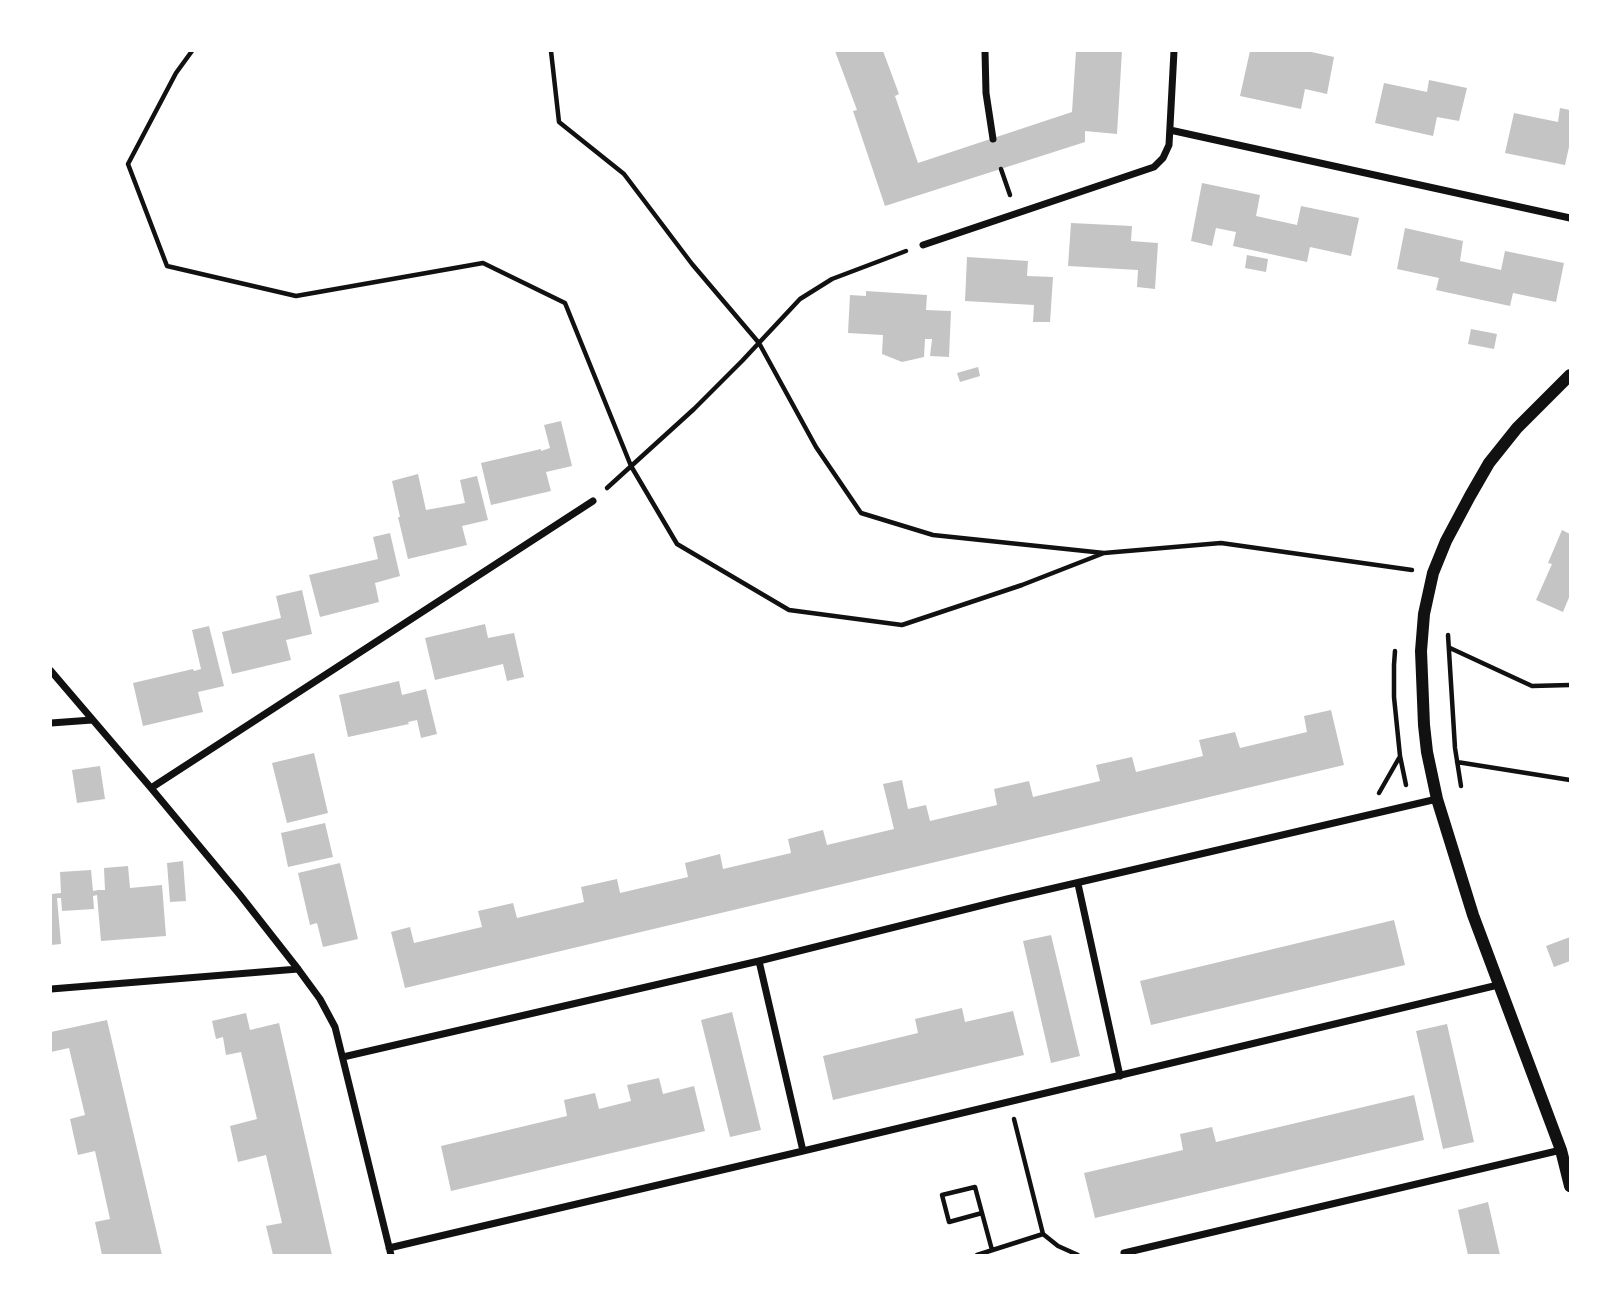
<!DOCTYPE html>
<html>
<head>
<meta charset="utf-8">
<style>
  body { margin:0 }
  #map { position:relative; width:1621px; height:1306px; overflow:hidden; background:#fff; font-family:"Fira Sans",sans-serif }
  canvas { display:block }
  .frame { position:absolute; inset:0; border:52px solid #fff; pointer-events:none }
</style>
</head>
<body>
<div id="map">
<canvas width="1621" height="1306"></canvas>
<div class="frame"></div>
</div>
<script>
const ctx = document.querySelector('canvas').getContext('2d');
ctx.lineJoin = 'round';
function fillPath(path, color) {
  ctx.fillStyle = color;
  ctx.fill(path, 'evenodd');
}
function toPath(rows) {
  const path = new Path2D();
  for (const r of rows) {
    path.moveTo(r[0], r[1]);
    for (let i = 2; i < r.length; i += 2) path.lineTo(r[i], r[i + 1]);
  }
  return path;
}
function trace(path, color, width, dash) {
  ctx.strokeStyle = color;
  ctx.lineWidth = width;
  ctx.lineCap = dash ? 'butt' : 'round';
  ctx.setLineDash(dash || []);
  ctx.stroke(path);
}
const building = toPath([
  [835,51,883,51,899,94,895,96,918,163,1072,112,1076,51,1122,51,1117,134,1085,131,1085,142,885,206,853,111,857,110],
  [1250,51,1307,51,1334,57,1327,94,1305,89,1301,109,1240,96],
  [1429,80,1467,88,1459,121,1437,117,1433,136,1375,123,1384,83,1427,92],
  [1560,108,1570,110,1570,147,1569,147,1565,165,1505,153,1514,113,1558,122],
  [1202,183,1260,195,1256,216,1297,225,1301,206,1359,218,1351,256,1310,247,1307,262,1233,246,1236,232,1216,228,1212,246,1191,241],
  [1071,223,1132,226,1131,241,1158,243,1155,289,1137,287,1138,270,1068,266],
  [1405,228,1463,241,1460,261,1501,270,1505,251,1564,263,1556,302,1513,293,1510,306,1436,290,1439,278,1397,269],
  [1247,255,1268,259,1266,272,1245,268],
  [967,257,1028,261,1027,276,1053,277,1050,322,1033,322,1034,305,965,301],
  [866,291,927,295,926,310,951,311,949,357,930,356,932,339,925,339,924,357,902,362,882,354,883,335,848,333,850,295,866,296],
  [1471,329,1497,334,1494,349,1468,344],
  [978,367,980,376,960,382,957,373],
  [561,421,572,466,546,472,551,491,491,505,481,463,541,449,541,451,550,448,544,425],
  [418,474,426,510,465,503,460,480,477,476,488,520,462,526,467,545,408,559,398,517,400,517,392,481],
  [1562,530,1570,534,1570,595,1563,612,1536,600,1552,564,1548,563],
  [390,533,400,576,375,583,379,602,320,617,309,575,378,559,373,537],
  [302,590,312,634,286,640,291,660,232,674,222,632,281,618,276,596],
  [485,624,488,638,514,633,524,677,507,681,503,664,435,680,425,638],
  [209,626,224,686,198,692,203,712,143,726,133,683,193,669,194,671,201,669,192,630],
  [399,681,402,695,426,689,437,734,421,738,417,720,408,722,409,724,348,737,339,695],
  [1331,710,1344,765,405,988,391,932,410,927,414,943,482,927,478,911,513,903,517,918,584,902,581,887,617,879,620,893,688,877,685,863,720,854,723,869,791,853,788,839,823,830,827,845,894,829,883,784,902,780,908,809,926,805,930,821,997,805,994,789,1029,781,1033,797,1100,781,1096,765,1132,757,1136,772,1203,756,1199,740,1235,732,1240,748,1307,732,1304,716],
  [314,753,328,813,287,823,272,763],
  [100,766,105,799,77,803,72,770],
  [325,823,333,857,288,867,281,833],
  [183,861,186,901,170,902,167,863],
  [340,863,358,939,323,947,317,923,310,925,298,873],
  [128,866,130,888,162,885,166,936,101,941,97,895,93,896,94,909,62,911,61,898,57,898,61,944,51,945,51,894,61,893,60,872,91,870,93,891,98,890,105,890,104,868],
  [1394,920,1405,965,1151,1025,1140,981],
  [1051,935,1080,1056,1051,1063,1023,941],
  [1570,937,1570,961,1554,967,1546,946],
  [962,1008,965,1022,1013,1011,1024,1055,833,1100,823,1056,918,1033,915,1019],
  [732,1012,761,1130,730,1137,701,1020],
  [246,1013,250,1030,279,1023,332,1255,273,1255,266,1226,282,1223,266,1155,238,1162,230,1126,257,1119,241,1052,226,1055,223,1037,216,1039,212,1021],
  [107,1020,131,1123,162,1255,119,1255,119,1254,102,1255,95,1222,110,1219,95,1151,78,1155,70,1119,85,1115,69,1048,51,1052,51,1032],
  [1447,1024,1474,1142,1443,1149,1416,1031],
  [659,1078,663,1094,694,1086,705,1131,451,1191,441,1146,567,1116,564,1100,595,1093,599,1109,631,1101,627,1085],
  [1414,1095,1424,1140,1095,1218,1084,1173,1183,1150,1180,1134,1212,1127,1216,1142],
  [1488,1202,1500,1255,1468,1255,1458,1210]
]);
const path = toPath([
  [192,51,176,73,128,164,167,266,296,296,483,263,565,303,631,466,677,544,789,610,902,625,1022,585,1104,553],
  [551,51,559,122,624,174,692,264,759,343,816,447,861,513,933,535,1104,553,1221,543,1412,570],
  [1001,169,1010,195],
  [607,488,694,409,742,361,800,299,832,279,906,251],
  [1448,635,1455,748,1461,786],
  [1450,648,1532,686,1570,685],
  [1395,651,1394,665,1394,697,1400,756,1406,785],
  [1457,762,1570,780],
  [1379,793,1399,758],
  [1014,1119,1043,1234],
  [982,1213,949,1222,942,1195,975,1187,982,1213,992,1250],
  [977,1255,1043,1234,1058,1246,1078,1255]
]);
const minor = toPath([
  [985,51,986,93,993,139],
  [1170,130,1570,218],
  [923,245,1154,167,1163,158,1169,145,1174,51],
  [51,671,151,788,240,895,298,969,320,999,335,1027,391,1255],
  [51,723,92,720],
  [151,788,593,501],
  [1078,884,1120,1076],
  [759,961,803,1151],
  [51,989,298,969],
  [343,1057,759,961,1007,899,1437,799],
  [389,1248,803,1151,1498,985],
  [1124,1253,1561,1150]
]);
const tertiary = toPath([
  [1570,375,1517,428,1489,463,1470,496,1446,541,1433,573,1424,614,1421,651,1424,725,1427,752,1437,799,1473,915,1561,1150,1570,1186]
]);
fillPath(building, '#c4c4c4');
trace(path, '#111', 4.5);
trace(minor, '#111', 7);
trace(tertiary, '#111', 12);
</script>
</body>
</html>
